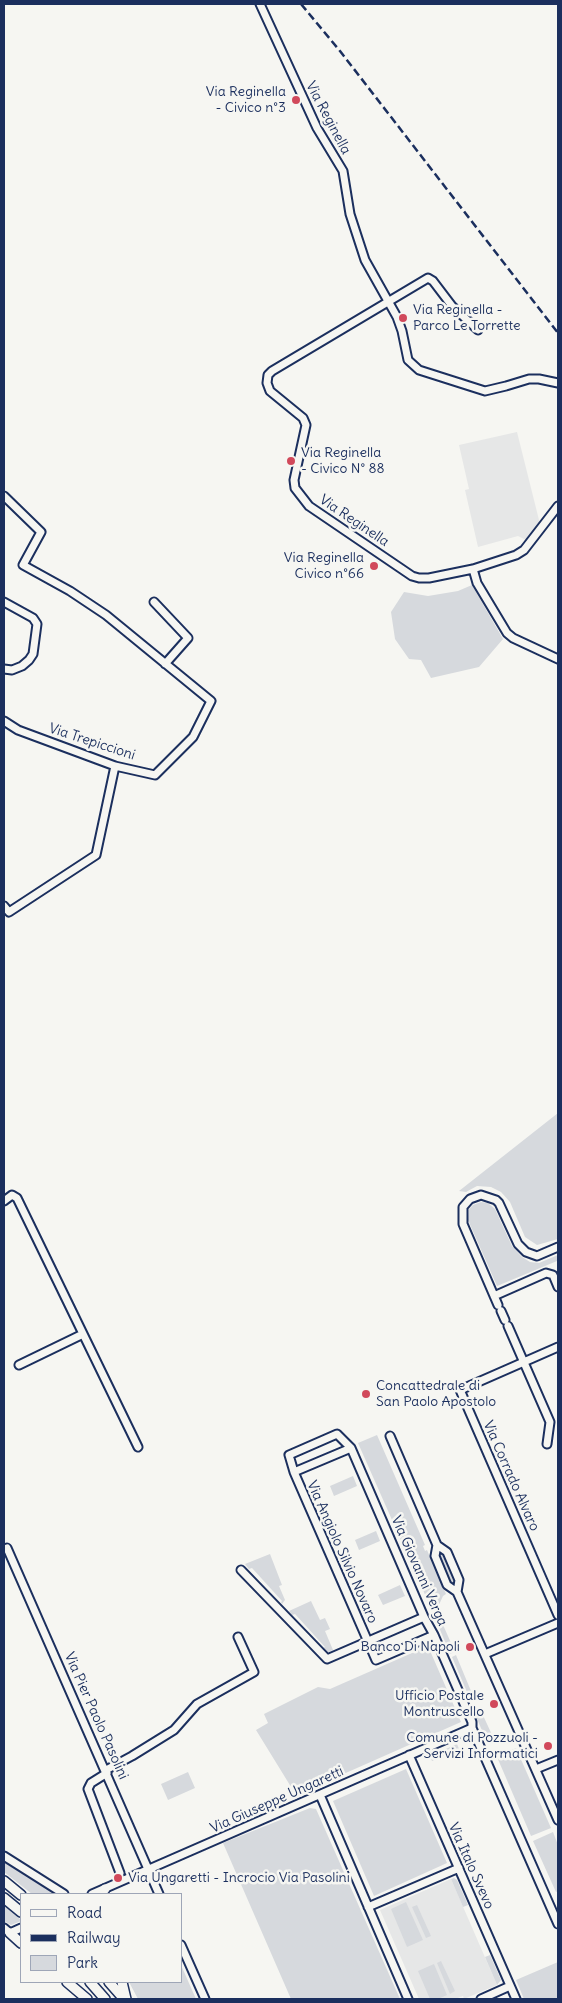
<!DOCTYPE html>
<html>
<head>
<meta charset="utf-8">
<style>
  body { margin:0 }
  #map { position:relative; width:562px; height:2003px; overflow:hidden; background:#f6f6f2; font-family:Delius,sans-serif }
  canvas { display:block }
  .frame { position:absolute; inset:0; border:5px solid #1b2f5e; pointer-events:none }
  .legend { position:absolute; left:20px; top:1893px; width:162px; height:90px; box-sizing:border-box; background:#f6f6f2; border:1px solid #9ea6b7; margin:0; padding:6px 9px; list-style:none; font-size:15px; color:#1b2f5e }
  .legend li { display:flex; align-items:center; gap:10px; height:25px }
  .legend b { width:25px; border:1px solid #9ea6b7 }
</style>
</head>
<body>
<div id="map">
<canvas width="562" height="2003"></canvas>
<div class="frame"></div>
<ul class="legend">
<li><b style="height:6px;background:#f6f6f2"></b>Road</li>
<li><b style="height:6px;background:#1b2f5e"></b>Railway</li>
<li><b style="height:14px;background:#d6d9dd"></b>Park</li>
</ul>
</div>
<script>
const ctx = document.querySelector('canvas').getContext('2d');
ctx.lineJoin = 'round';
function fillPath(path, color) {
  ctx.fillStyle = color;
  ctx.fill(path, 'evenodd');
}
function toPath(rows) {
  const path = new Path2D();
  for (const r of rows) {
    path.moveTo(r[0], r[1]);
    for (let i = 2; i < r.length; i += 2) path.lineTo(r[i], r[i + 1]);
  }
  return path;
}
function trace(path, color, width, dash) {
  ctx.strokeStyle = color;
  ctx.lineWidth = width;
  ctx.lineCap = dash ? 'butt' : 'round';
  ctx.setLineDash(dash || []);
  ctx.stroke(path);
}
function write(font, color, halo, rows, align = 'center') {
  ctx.font = font + ' Delius,sans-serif';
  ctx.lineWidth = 5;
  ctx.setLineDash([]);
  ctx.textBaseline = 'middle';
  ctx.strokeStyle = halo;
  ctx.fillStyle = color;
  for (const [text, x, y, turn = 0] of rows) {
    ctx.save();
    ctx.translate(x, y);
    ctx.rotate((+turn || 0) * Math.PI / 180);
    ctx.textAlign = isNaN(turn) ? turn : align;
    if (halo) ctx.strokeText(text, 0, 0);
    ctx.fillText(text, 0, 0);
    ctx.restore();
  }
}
const built = toPath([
  [517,432,540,524,526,540,518,536,478,547,465,490,469,489,459,445],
  [451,1879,497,1985,464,1999,463,1996,455,1999,419,1999,380,1910]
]);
const green = toPath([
  [472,585,503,639,479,667,431,678,421,660,409,659,395,639,391,612,404,592,428,596,458,591],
  [558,1113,558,1239,537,1245,525,1237,510,1202,501,1192,491,1187,477,1186,466,1192,459,1191],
  [481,1202,488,1203,495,1209,512,1246,522,1257,530,1262,539,1263,558,1255,558,1262,557,1261,497,1286,468,1220,469,1209,473,1205],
  [377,1435,425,1545,423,1546,425,1551,427,1550,446,1594,443,1596,437,1609,438,1613,434,1615,358,1443],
  [353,1476,357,1486,334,1496,330,1486],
  [376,1531,380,1541,359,1550,355,1540],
  [440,1550,445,1554,456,1580,455,1587,450,1582,439,1556],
  [270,1554,282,1585,279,1586,285,1600,282,1604,281,1602,282,1601,252,1568,249,1569,245,1564],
  [400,1585,405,1596,383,1605,378,1595],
  [311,1601,320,1620,325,1618,330,1629,325,1631,333,1650,327,1653,323,1648,325,1647,295,1614,292,1615,289,1611],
  [440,1618,455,1652,450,1654,436,1620],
  [428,1646,461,1722,296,1795,256,1730,268,1723,264,1714,318,1687,330,1689],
  [456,1655,471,1691,467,1692,452,1657],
  [481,1711,493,1737,486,1740,475,1714],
  [457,1744,459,1749,432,1761,430,1756],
  [516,1748,551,1828,531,1836,497,1757],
  [406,1769,447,1863,374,1896,333,1801],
  [188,1772,195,1788,168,1800,161,1784],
  [310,1808,316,1809,400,1999,291,1999,223,1843],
  [553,1832,558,1845,558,1891,556,1892,533,1841],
  [4,1862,52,1890,54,1894,32,1894,4,1872],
  [454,1878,457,1880,468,1905,463,1907,451,1879],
  [406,1902,423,1940,407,1947,391,1909],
  [417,1905,431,1936,426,1938,412,1907],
  [4,1906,21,1920,21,1921,11,1925,4,1921],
  [490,1955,501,1980,497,1985,485,1957],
  [441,1961,455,1991,450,1994,437,1963],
  [558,1962,558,1999,524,1999,516,1980],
  [434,1964,447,1995,438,1999,430,1999,418,1971],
  [181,1965,196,1999,138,1999,129,1982,181,1982]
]);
const minor = toPath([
  [260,4,317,128,343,171,350,214,365,260,397,317,402,331,408,360,419,370,485,391,506,386,529,379,539,379,558,383],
  [478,330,452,306,433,281,428,278,272,371,268,375,267,383,270,391,303,418,306,425,294,480,295,488,309,506,412,576,419,578,429,578,473,569,516,555,524,550,558,506],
  [4,496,41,532,23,565,70,591,106,615,211,701,193,737,155,775,115,766,18,730,4,721],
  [473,569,477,583,507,633,513,638,558,659],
  [4,602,33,618,37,624,33,654,29,660,22,666,12,670,4,669],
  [154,602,188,638,165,664],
  [4,906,9,912,96,855,115,766],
  [4,1201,12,1195,17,1198,138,1447],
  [494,1296,546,1273,553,1275,558,1287],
  [498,1305,463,1224,463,1207,470,1199,481,1195,496,1200,499,1203,518,1244,526,1252,537,1256,558,1247],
  [501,1311,505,1320],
  [508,1326,550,1422,547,1444],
  [558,1347,460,1390,558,1615],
  [19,1365,83,1334],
  [390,1436,437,1545],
  [294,1472,351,1448],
  [7,1548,159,1894],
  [241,1570,327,1659,424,1617],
  [457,1592,459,1580,447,1552,437,1545,435,1556,447,1585,457,1592,558,1820],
  [434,1635,376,1660,294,1472,289,1455,337,1434,351,1448,424,1617,434,1635,472,1722,472,1728,558,1924],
  [485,1654,558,1623],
  [409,1755,516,1999],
  [536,1769,558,1760],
  [106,1770,132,1756,174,1730,197,1704,254,1672,238,1637],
  [107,1773,91,1783,88,1789,120,1873],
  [320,1795,408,1999],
  [4,1856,64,1894],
  [92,1894,472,1728],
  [368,1907,459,1868],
  [4,1928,10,1933,21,1928],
  [181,1945,205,1999],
  [481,1999,510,1986]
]);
const tertiary = toPath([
  [4,1881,21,1895],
  [100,1894,105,1889],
  [4,1898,21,1912],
  [10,1933,21,1943],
  [67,1982,87,1999],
  [90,1982,105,1999],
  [109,1982,124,1999],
  [122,1982,126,1999]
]);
const rail = toPath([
  [301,4,340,51,558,333]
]);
const markers = [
  [296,100,5,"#d1495b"],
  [403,318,5,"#d1495b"],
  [291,461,5,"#d1495b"],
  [374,566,5,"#d1495b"],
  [366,1394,5,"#d1495b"],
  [470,1647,5,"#d1495b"],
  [494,1704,5,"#d1495b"],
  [548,1746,5,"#d1495b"],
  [118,1878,5,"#d1495b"]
];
const poiNames = [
  ["Via Reginella",286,92],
  ["- Civico n°3",286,108],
  ["Via Reginella -",413,310,"left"],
  ["Parco Le Torrette",413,326,"left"],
  ["Via Reginella",301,453,"left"],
  ["- Civico N° 88",301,469,"left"],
  ["Via Reginella",364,558],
  ["Civico n°66",364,574],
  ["Concattedrale di",376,1386,"left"],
  ["San Paolo Apostolo",376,1402,"left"],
  ["Banco Di Napoli",460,1647],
  ["Ufficio Postale",484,1696],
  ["Montruscello",484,1712],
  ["Comune di Pozzuoli -",538,1738],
  ["Servizi Informatici",538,1754],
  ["Via Ungaretti - Incrocio Via Pasolini",128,1878,"left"]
];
const streetNames = [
  ["Via Reginella",328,118,62],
  ["Via Reginella",354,521,34],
  ["Via Trepiccioni",92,742,18],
  ["Via Corrado Alvaro",511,1476,66],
  ["Via Angiolo Silvio Novaro",342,1552,66],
  ["Via Giovanni Verga",419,1571,66],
  ["Via Pier Paolo Pasolini",96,1716,66],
  ["Via Giuseppe Ungaretti",277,1800,-24],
  ["Via Italo Svevo",471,1866,66]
];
fillPath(built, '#e6e7e7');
fillPath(green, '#d6d9dd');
trace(minor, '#1b2f5e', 11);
trace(tertiary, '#1b2f5e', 12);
trace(minor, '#f6f6f2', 7);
trace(tertiary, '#f6f6f2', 9);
trace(rail, '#1b2f5e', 2.5, [8, 4]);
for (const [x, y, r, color] of markers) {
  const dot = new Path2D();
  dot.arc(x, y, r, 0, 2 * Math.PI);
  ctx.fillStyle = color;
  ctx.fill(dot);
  trace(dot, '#f6f6f2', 2);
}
write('14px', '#1b2f5e', '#f6f6f2', poiNames, 'right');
write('14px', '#1b2f5e', '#f6f6f2', streetNames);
</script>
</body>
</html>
